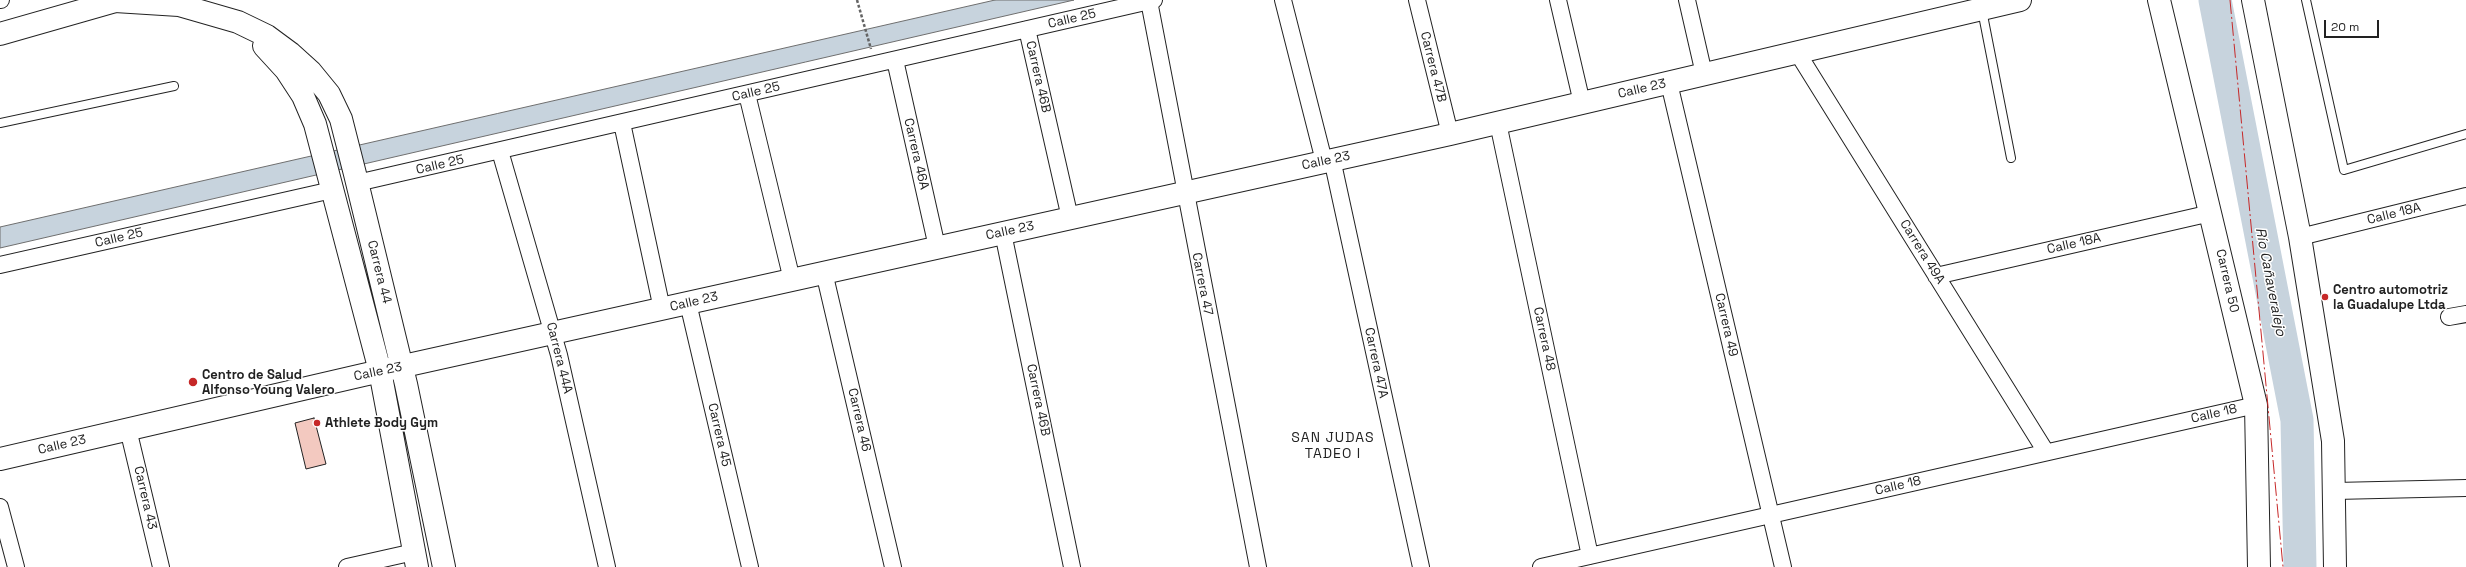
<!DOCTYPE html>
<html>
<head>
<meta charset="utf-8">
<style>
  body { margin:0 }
  #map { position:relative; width:2466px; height:567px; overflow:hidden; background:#fff; font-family:"Space Grotesk",sans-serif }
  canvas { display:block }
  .scale { position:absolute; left:2324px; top:20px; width:55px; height:18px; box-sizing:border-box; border:2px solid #222; border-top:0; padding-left:5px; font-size:12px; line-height:14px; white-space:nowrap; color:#222; -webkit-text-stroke:3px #fff; paint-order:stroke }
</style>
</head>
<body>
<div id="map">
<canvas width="2466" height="567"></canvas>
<div class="scale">20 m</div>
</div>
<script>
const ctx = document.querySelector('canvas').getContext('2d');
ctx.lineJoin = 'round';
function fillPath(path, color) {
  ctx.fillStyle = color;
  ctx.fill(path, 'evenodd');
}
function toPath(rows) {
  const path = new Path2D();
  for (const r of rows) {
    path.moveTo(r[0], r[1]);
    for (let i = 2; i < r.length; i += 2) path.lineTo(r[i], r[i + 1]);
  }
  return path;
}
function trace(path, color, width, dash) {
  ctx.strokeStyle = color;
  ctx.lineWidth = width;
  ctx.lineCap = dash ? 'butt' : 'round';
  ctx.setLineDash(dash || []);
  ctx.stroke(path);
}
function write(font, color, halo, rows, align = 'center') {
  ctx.font = font + ' "Space Grotesk",sans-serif';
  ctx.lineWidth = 3;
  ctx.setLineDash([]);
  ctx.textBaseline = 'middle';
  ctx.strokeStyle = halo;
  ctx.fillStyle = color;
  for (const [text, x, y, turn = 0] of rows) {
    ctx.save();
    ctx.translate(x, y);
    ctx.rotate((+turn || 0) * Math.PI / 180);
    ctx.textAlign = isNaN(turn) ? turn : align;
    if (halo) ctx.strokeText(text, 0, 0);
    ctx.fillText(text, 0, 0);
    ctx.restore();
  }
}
const water = toPath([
  [995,0,1074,0,0,248,0,227,995,0]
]);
const river = toPath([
  [2215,0,2297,420,2300,567]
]);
const building = toPath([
  [314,418,326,464,306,469,295,423,314,418]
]);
const path = toPath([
  [857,0,871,49]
]);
const service = toPath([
  [2306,0,2344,170,2466,134],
  [1982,10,2011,158],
  [0,123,174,86]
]);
const minor = toPath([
  [0,0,1,0],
  [1283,0,1324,161],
  [1417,0,1450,134],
  [1558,0,1582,103],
  [1687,0,1704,74],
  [1149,1,1258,567],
  [1027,29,1070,218],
  [1797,52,2046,452],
  [895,60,937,247],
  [1669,83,1783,567],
  [747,94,792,280],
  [622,123,662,309],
  [1498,123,1590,556],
  [500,151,559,355,607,567],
  [1332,159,1421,567],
  [357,183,1154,0],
  [1003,233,1072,567],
  [2300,237,2466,196],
  [0,265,332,190],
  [824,272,893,567],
  [1936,276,2211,213],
  [688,303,750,567],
  [2449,317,2466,314],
  [128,429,161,567],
  [2335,491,2466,488],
  [0,507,16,567],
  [347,567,414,552],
  [1541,567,2256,405]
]);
const secondary = toPath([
  [2159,0,2256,405,2259,567],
  [2253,0,2300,237,2333,441,2335,567],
  [115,1,179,5,238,22,267,36,290,53,311,72,329,94,341,119,355,174,406,384,444,567],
  [264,46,286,70,303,96,315,124,380,371,417,567]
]);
const primary = toPath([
  [0,34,119,0],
  [0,459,363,375,1450,134,2020,0]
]);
const power = toPath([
  [2230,0,2283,567]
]);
const markers = [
  [2325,297,4,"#c62828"],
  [193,382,5,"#c62828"],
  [317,423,4,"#c62828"]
];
const streetNames = [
  ["Calle 25",1072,19,-13],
  ["Carrera 47B",1433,67,76],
  ["Carrera 46B",1038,77,77],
  ["Calle 23",1642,89,-13],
  ["Calle 25",756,92,-13],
  ["Carrera 46A",916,154,77],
  ["Calle 23",1326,161,-12],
  ["Calle 25",440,165,-13],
  ["Calle 18A",2394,214,-14],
  ["Calle 23",1010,231,-12],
  ["Calle 25",119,238,-13],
  ["Calle 18A",2074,244,-13],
  ["Carrera 49A",1922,252,58],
  ["Carrera 44",379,272,76],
  ["Carrera 50",2227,281,77],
  ["Carrera 47",1202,284,79],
  ["Calle 23",694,302,-13],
  ["Carrera 49",1726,325,77],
  ["Carrera 48",1544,339,78],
  ["Carrera 44A",559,358,76],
  ["Carrera 47A",1376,363,78],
  ["Calle 23",378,372,-12],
  ["Carrera 46B",1038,400,78],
  ["Calle 18",2214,414,-13],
  ["Carrera 46",859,420,77],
  ["Carrera 45",719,435,77],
  ["Calle 23",62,445,-13],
  ["Calle 18",1898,486,-13],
  ["Carrera 43",145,498,77]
];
const poiNames = [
  ["Centro automotriz",2333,290],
  ["la Guadalupe Ltda",2333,305],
  ["Centro de Salud",202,375],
  ["Alfonso Young Valero",202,390],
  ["Athlete Body Gym",325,423]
];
const waterNames = [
  ["Río Cañaveralejo",2270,282,79]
];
const neighbourhoodNames = [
  ["SAN JUDAS",1333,438],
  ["TADEO I",1333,454]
];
fillPath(water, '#c7d3dd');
trace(water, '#6f6f6f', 1);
trace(river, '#c7d3dd', 33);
fillPath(building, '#f3c9c0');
trace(building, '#222', 1);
trace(service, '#222', 10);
trace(minor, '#222', 18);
trace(secondary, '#222', 24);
trace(primary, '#222', 24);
trace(path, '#646464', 2.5, [3, 2]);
trace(service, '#fff', 8);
trace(minor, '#fff', 16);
trace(secondary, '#fff', 22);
trace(primary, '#fff', 22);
trace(power, '#c62828', 1, [14, 3, 2, 3]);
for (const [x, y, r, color] of markers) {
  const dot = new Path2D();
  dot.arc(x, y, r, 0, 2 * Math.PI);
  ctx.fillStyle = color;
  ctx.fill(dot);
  trace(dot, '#fff', 1.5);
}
write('13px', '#222', '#fff', streetNames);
write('bold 13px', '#222', '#fff', poiNames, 'left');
write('italic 14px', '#222', '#fff', waterNames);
ctx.letterSpacing = '1px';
write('14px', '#222', '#fff', neighbourhoodNames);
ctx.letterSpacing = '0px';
</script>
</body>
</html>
